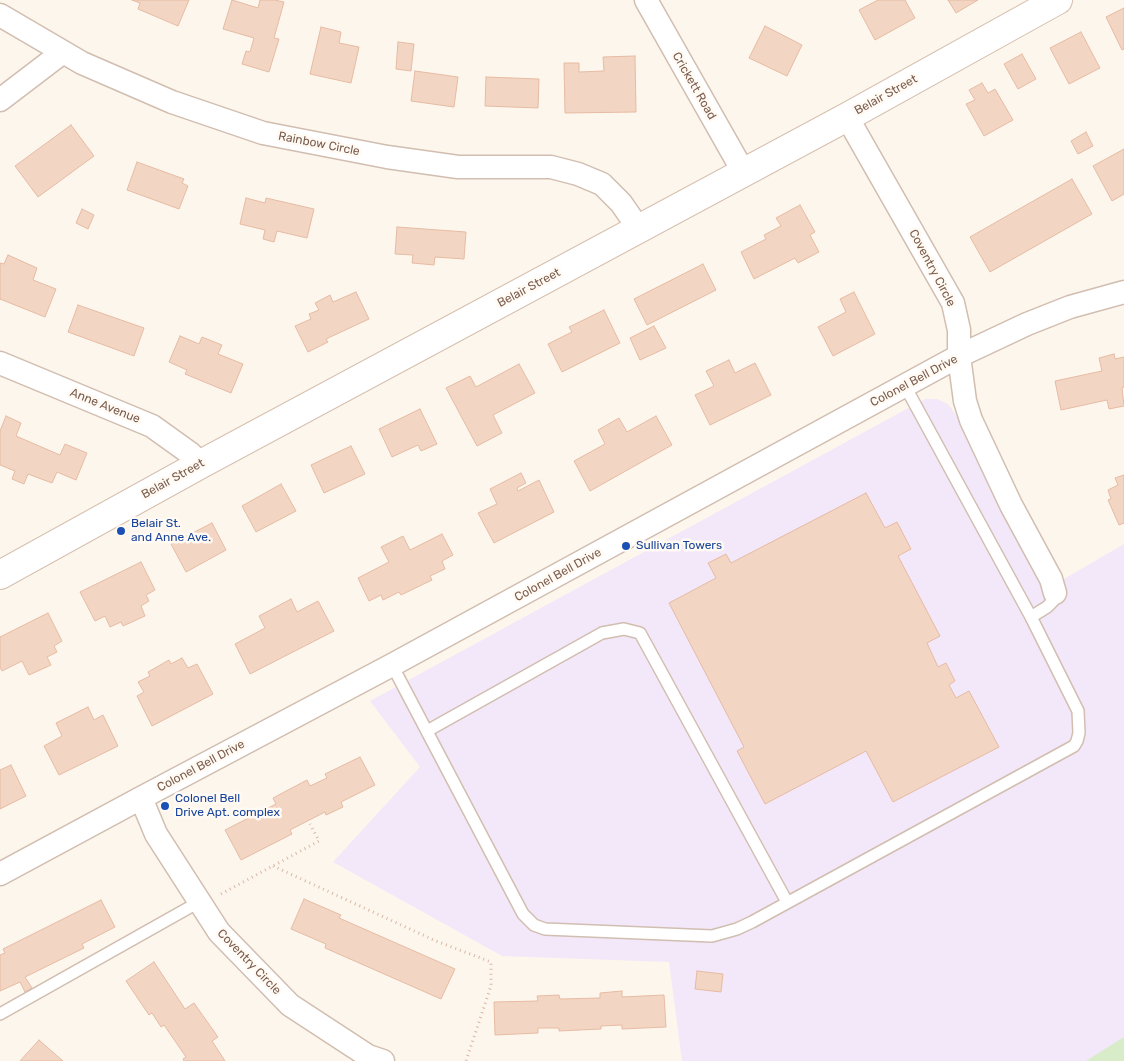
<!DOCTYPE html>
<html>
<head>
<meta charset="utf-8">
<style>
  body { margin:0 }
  canvas { display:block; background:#fdf6ec }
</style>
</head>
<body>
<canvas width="1124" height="1061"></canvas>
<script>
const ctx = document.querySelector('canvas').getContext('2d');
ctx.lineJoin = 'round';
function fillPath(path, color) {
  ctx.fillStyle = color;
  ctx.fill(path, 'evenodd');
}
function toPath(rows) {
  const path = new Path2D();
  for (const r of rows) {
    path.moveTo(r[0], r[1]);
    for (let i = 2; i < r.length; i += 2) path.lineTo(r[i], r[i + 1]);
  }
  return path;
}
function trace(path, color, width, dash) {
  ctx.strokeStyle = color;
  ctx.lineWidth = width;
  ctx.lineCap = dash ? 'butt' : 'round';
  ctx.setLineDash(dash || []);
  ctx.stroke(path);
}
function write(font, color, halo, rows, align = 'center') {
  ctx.font = font + ' Rubik,sans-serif';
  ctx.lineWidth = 5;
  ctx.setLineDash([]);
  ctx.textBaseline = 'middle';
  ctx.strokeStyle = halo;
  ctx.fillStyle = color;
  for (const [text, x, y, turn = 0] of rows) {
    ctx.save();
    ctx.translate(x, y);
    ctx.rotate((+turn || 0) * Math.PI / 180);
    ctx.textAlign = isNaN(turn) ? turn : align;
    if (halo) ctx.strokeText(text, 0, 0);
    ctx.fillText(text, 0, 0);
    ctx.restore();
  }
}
const education = toPath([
  [925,399,937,399,948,404,956,415,1050,587,1124,544,1124,1041,1091,1061,682,1061,669,962,502,956,333,862,420,767,370,701]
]);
const green = toPath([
  [1124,1037,1124,1061,1086,1061]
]);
const building = toPath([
  [132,0,189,0,178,26,138,9,140,3,132,0],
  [232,0,258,8,260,0,275,0,284,2,274,38,279,39,269,72,242,64,246,51,250,52,254,38,223,29,232,0],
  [878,0,905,0,915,18,875,40,859,10,878,0],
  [948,0,978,0,956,13,948,0],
  [1124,8,1124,49,1122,50,1106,17,1124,8],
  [765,26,802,45,787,76,749,58,765,26],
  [321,27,341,32,339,43,359,47,351,83,310,74,321,27],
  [1081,32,1100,68,1069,84,1050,48,1081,32],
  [398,42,414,44,411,71,396,69,398,42],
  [1022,54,1036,79,1018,89,1004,64,1022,54],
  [635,56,636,112,565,113,564,63,579,63,579,72,604,71,603,57,635,56],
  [415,71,458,77,454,107,411,101,415,71],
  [486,77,539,79,538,108,485,106,486,77],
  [982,83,988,93,995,89,1013,120,984,136,966,104,975,100,969,90,982,83],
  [71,125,94,156,38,197,15,166,71,125],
  [1086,132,1093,146,1078,154,1071,141,1086,132],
  [1124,149,1124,194,1112,201,1093,166,1124,149],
  [137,162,184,179,182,183,188,186,179,209,127,190,137,162],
  [1072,179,1092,214,990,272,970,237,1072,179],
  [246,198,265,203,266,198,314,209,307,238,277,231,274,242,263,239,265,230,240,224,246,198],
  [800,205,815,232,810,235,819,252,798,263,795,258,754,279,741,252,766,239,764,235,781,226,776,218,800,205],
  [82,209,94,215,88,229,76,223,82,209],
  [397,227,466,232,464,259,435,257,434,265,412,263,413,255,395,254,397,227],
  [8,255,37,268,33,280,56,289,45,317,0,299,0,263,4,264,8,255],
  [703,264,716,290,647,325,634,299,703,264],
  [356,292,369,319,326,339,328,342,308,352,295,326,311,319,309,314,319,310,315,303,330,295,333,302,356,292],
  [854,292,875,334,833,356,818,327,846,312,840,299,854,292],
  [78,305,144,328,134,356,68,332,78,305],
  [604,310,620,343,562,372,548,344,572,332,569,327,604,310],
  [654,326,666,348,640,360,630,338,654,326],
  [180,336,199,344,202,337,222,345,218,354,243,364,231,393,185,374,187,370,169,362,180,336],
  [1114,354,1115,359,1124,357,1124,387,1122,388,1124,406,1109,409,1107,400,1061,410,1055,381,1102,371,1099,358,1114,354],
  [729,360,735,373,755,363,771,395,710,425,695,395,714,386,706,371,729,360],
  [519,364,535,393,493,415,502,433,477,446,446,388,470,376,476,387,519,364],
  [420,409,437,444,421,451,418,445,392,457,379,429,420,409],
  [6,416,21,423,16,436,60,455,65,444,87,453,76,480,57,472,52,483,28,474,24,484,12,479,15,471,0,465,0,431,6,416],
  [656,416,672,445,590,491,574,461,605,444,598,430,619,418,627,432,656,416],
  [351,446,365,474,324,493,311,465,351,446],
  [521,473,526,483,517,488,518,491,539,480,554,512,494,543,478,513,497,504,490,489,521,473],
  [1124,475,1124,523,1119,525,1108,500,1111,499,1108,490,1118,485,1115,478,1124,475],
  [281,484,296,511,256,532,242,506,281,484],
  [866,493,885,528,897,522,911,549,898,556,940,636,927,643,938,667,946,663,955,681,949,685,956,698,969,691,999,747,893,802,866,751,765,804,737,751,744,747,669,603,716,578,708,563,726,554,731,563,866,493],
  [212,523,226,550,186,572,171,544,212,523],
  [442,534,453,555,442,561,445,569,430,576,432,580,401,595,399,592,383,600,381,595,369,601,358,578,389,562,381,547,403,536,410,550,442,534],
  [141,562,155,590,146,595,149,601,141,606,145,616,123,626,121,622,110,627,105,616,95,621,80,592,141,562],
  [291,599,297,612,318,601,334,631,250,674,235,644,265,628,259,616,291,599],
  [48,613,62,641,54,646,57,652,47,657,51,665,29,675,22,661,2,671,0,667,0,637,48,613],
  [182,658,188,668,197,664,213,694,152,726,137,696,144,692,138,682,150,676,148,672,169,660,171,664,182,658],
  [88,707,94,720,103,715,118,746,59,775,44,746,62,736,56,723,88,707],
  [360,757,375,785,341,802,343,807,326,815,325,812,290,830,292,834,241,860,225,830,276,804,273,798,307,780,310,786,327,778,325,774,360,757],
  [11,765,26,796,0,809,0,770,11,765],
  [304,899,341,915,339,918,455,969,441,999,325,948,326,944,291,929,304,899],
  [101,900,115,927,82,944,84,948,25,977,32,988,25,992,20,982,0,991,0,955,5,953,3,949,101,900],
  [154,962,185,1009,194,1003,218,1037,212,1041,225,1061,184,1061,183,1059,186,1057,164,1025,161,1027,152,1013,149,1015,126,981,154,962],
  [697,971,723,974,721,992,695,989,697,971],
  [622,991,622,997,664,995,666,1027,622,1029,622,1025,601,1026,601,1029,559,1031,559,1028,538,1028,538,1033,495,1035,494,1002,538,1001,537,996,559,995,560,999,600,998,600,993,622,991],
  [39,1040,63,1061,20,1061,39,1040]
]);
const path = toPath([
  [273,866,436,941,491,962,491,986,466,1061],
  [221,894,319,841,310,824]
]);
const service = toPath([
  [1031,617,1047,607,1053,601,1055,593],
  [392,665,523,914,534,925,545,929,712,936,737,929,752,922,1074,746,1077,741,1079,733,1078,711,1031,617,905,386],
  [427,731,602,633,624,629,640,633,787,902],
  [0,1014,199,902]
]);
const minor = toPath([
  [646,0,744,173],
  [0,15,82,63,172,102,263,133,387,157,458,167,551,167,578,174,602,184,621,203,639,229],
  [0,100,63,52],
  [847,117,953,303,959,330,959,356,965,401,971,420,1011,505,1051,579,1055,593],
  [0,363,152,426,191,454,201,464],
  [141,798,156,834,219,932,290,1005,368,1056,383,1061],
  [0,874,141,798,392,665,959,356,1027,324,1070,307,1124,292]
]);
const secondary = toPath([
  [0,575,201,464,847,117,1058,0]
]);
const markers = [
  [121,531,5,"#1a4fb4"],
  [626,546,5,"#1a4fb4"],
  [165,806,5,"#1a4fb4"]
];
const streetNames = [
  ["Crickett Road",694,86,60],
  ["Belair Street",886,95,-29],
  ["Rainbow Circle",319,144,11],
  ["Coventry Circle",932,268,62],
  ["Belair Street",529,288,-28],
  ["Colonel Bell Drive",914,381,-28],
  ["Anne Avenue",105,406,22],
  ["Belair Street",173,479,-29],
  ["Colonel Bell Drive",558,575,-29],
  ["Colonel Bell Drive",201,766,-28],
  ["Coventry Circle",249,962,46]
];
const transitNames = [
  ["Belair St.",131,524],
  ["and Anne Ave.",131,538],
  ["Sullivan Towers",636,546],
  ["Colonel Bell",175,799],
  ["Drive Apt. complex",175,813]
];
fillPath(education, '#f3e8fa');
fillPath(green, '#d8ecc9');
fillPath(building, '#f3d5c3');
trace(building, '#e6bba3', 1);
trace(service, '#d1beb0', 14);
trace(minor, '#d1beb0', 25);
trace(secondary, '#d6c0b0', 30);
trace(path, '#d9b8a5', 3, [1, 4]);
trace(service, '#fff', 11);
trace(minor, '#fff', 22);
trace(secondary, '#fff', 28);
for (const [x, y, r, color] of markers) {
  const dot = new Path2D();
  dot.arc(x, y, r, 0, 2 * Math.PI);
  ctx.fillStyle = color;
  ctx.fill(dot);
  trace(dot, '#fffaf3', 2);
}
write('12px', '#7a5c4d', '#fffaf3', streetNames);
write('12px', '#164399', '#fffaf3', transitNames, 'left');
</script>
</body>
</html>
